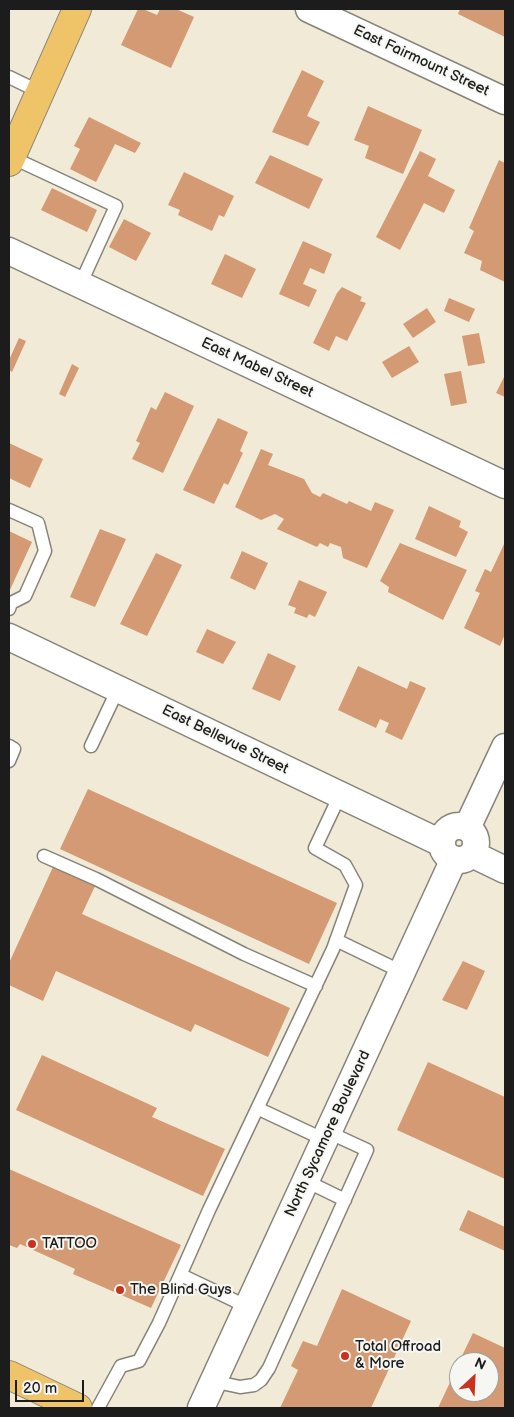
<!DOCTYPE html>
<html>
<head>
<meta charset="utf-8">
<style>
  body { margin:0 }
  #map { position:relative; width:514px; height:1417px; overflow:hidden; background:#f1ead6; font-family:"Balsamiq Sans",sans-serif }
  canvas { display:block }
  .frame { position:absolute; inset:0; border:10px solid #1c1c1c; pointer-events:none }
  .north { position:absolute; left:449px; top:1352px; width:50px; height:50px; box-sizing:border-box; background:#f6f6f2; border:1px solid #9f9f9c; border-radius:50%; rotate:25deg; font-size:14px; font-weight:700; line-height:20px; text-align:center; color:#1c1c1c }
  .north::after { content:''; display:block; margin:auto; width:18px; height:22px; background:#c8321e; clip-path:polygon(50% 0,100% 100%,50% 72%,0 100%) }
  .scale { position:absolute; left:15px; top:1380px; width:69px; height:22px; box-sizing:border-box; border:2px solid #1c1c1c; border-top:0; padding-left:6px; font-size:15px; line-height:18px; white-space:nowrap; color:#1c1c1c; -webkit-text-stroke:4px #f6f6f2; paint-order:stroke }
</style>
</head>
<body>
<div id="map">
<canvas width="514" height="1417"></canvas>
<div class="frame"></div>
<div class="north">N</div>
<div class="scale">20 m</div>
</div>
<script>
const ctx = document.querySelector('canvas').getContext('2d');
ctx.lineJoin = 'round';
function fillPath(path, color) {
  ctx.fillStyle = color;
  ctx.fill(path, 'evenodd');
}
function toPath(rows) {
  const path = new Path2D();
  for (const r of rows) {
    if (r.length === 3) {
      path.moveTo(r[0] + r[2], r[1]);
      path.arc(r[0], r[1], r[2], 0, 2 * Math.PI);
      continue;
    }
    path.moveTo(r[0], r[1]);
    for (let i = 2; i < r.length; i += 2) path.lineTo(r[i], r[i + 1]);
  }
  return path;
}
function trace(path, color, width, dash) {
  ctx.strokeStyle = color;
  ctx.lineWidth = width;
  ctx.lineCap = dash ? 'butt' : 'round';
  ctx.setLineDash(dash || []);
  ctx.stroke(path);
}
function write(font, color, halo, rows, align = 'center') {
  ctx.font = font + ' "Balsamiq Sans",sans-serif';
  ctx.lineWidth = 4;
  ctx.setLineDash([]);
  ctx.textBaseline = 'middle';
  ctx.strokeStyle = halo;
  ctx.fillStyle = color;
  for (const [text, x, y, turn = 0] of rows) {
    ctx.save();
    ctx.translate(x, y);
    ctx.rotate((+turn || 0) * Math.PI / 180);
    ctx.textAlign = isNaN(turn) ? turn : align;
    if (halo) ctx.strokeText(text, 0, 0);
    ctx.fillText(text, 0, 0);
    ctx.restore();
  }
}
const building = toPath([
  [138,9,143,9,157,15,160,9,176,9,194,17,171,68,121,45],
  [460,9,505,9,505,37,458,14],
  [302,70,324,81,307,116,320,122,308,146,272,132],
  [368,106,422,130,403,174,365,158,369,146,354,140],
  [89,117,141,143,135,153,115,144,96,182,70,169,80,149,74,146],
  [420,151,436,159,428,176,455,190,444,213,424,203,400,250,376,237],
  [270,155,323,179,309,209,255,183],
  [499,160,505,163,505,282,480,270,482,261,464,253,474,231,469,228],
  [184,172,234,196,224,217,219,215,212,231,178,215,180,210,168,205],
  [52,188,97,210,87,232,41,210],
  [124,219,151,233,136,261,109,247],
  [303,241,332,254,324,274,310,268,303,284,317,290,309,307,279,294],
  [225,254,256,269,242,298,211,284],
  [342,287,362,297,360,301,366,303,347,341,336,336,329,351,313,343,337,293],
  [449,298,475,309,469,322,444,311],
  [427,308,436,322,413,338,403,324],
  [479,333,485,363,468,366,462,336],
  [19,338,26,341,12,372,9,370,9,360],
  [409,346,419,362,392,378,382,362],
  [72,364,79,368,65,397,59,394],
  [461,371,467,403,451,406,444,374],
  [505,375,505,397,496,393],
  [165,392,194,406,163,473,132,459,140,443,136,441,151,407,156,410],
  [218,418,248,432,240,451,243,453,228,485,224,483,214,504,183,490],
  [9,443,43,459,30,488,9,478],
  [261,449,273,454,268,465,304,479,312,493,320,497,323,493,347,504,349,501,371,511,375,502,394,510,367,568,343,558,341,547,330,543,328,547,320,543,317,547,277,529,284,519,275,514,261,520,235,507],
  [429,506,461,521,459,527,468,532,456,557,415,539],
  [100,529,126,539,95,607,70,597],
  [9,531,32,542,9,592],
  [505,542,505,634,500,646,464,628,480,593,475,591,485,569,491,572],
  [400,543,467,570,443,620,388,592,389,587,380,581],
  [242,551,268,563,255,590,230,578],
  [156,553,182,565,147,636,120,624],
  [299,580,327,592,315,617,309,614,307,618,294,613,296,608,288,605],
  [207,629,236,642,223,664,196,652],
  [268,653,296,666,280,701,252,689],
  [358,666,407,689,410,681,426,688,402,740,385,732,389,723,380,719,376,728,338,710],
  [88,789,337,903,309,964,60,849],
  [53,867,95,886,82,914,290,1008,268,1057,195,1024,191,1032,56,971,43,1001,9,985,9,963],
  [463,961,485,971,467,1010,442,1000],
  [42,1055,157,1108,152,1117,225,1149,203,1196,16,1110],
  [428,1062,505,1097,505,1179,397,1130],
  [9,1169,181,1245,151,1308,73,1274,75,1269,20,1244,17,1248,9,1245],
  [468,1210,505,1227,505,1251,459,1230],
  [342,1289,411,1321,371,1408,280,1408,298,1370,291,1366,303,1341,317,1346],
  [473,1333,505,1348,505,1408,438,1408,459,1363,459,1392,489,1392,489,1362,459,1362]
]);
const service = toPath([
  [9,77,40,92],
  [11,157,116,206,80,285],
  [9,510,38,523,45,551,25,596,11,603,9,609],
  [9,746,14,749,9,761],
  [91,746,118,689],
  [44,856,96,879,244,954,316,986],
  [336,940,402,972],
  [259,1109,325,1140],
  [306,1181,345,1200],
  [181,1275,248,1307],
  [215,1379,226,1384,240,1387,254,1385,261,1380,269,1368,367,1150,328,1132],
  [98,1408,121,1366,139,1361,159,1323,209,1210,333,949,356,885,345,865,315,848,340,795]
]);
const minor = toPath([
  [309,9,505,101],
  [9,251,505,485],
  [9,637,441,843],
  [459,843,17],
  [467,828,505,747],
  [472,854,505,870],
  [201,1408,454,859]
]);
const primary = toPath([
  [9,162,77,9],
  [9,1375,78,1408]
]);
const markers = [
  [32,1244,5,"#c8321e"],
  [120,1290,5,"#c8321e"],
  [345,1356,5,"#c8321e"]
];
const streetNames = [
  ["East Fairmount Street",421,61,25],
  ["East Mabel Street",257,368,25],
  ["East Bellevue Street",225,740,26],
  ["North Sycamore Boulevard",328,1134,-65]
];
const poiNames = [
  ["TATTOO",42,1244],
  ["The Blind Guys",130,1290],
  ["Total Offroad",355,1347],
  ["& More",355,1364]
];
fillPath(building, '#d39a73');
trace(service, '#868379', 15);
trace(minor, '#868379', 29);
trace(primary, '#868379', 30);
trace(service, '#fff', 12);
trace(minor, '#fff', 26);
trace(primary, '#efc469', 28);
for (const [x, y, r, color] of markers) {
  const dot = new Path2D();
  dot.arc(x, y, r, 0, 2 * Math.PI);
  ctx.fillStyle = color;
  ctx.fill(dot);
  trace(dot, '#f6f6f2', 2);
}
write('15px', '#1c1c1c', '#f6f6f2', streetNames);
write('15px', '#1c1c1c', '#f6f6f2', poiNames, 'left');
</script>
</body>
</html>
